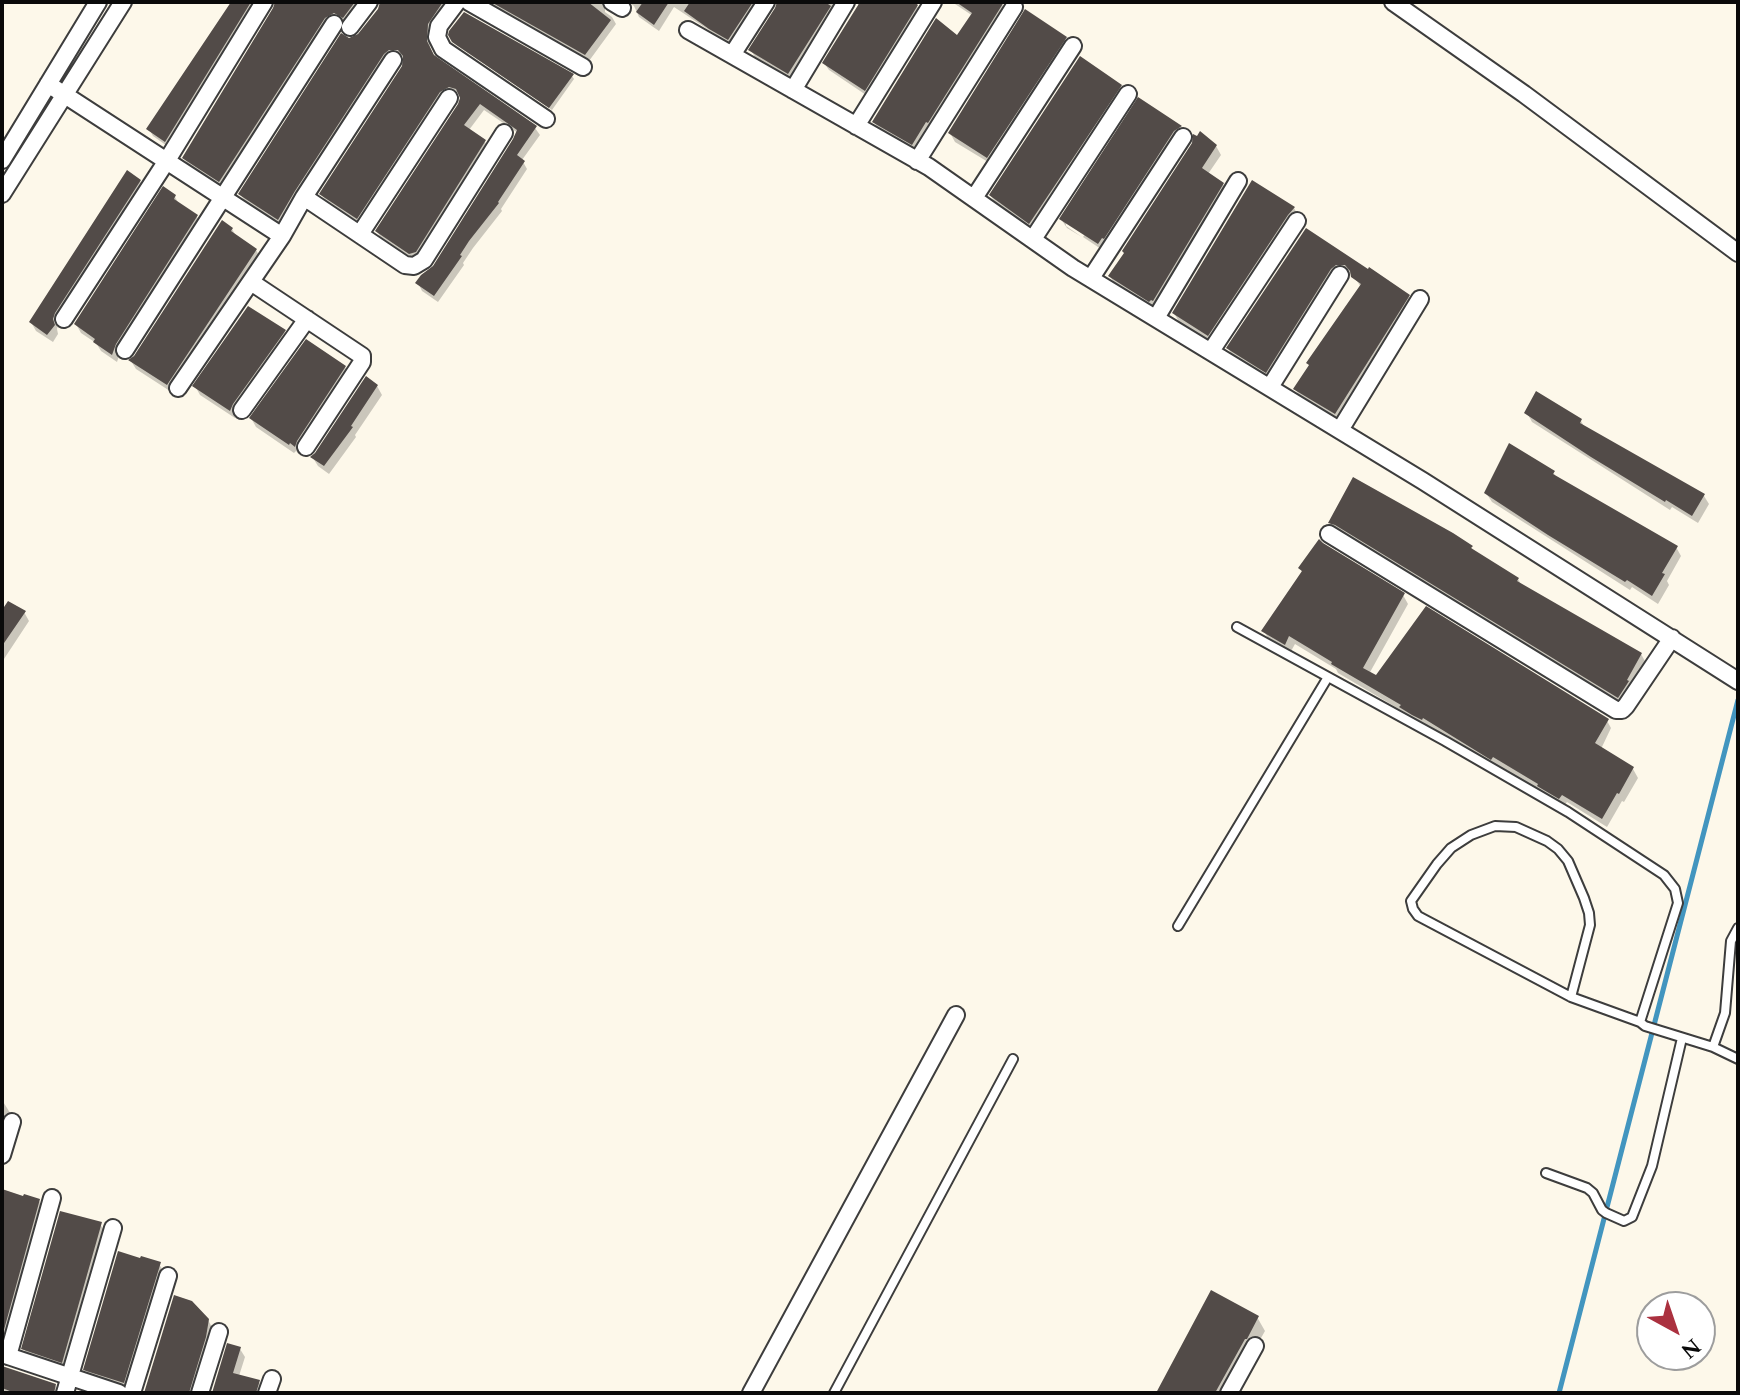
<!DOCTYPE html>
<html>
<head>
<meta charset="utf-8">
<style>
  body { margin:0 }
  #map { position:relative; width:1740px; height:1395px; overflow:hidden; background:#fdf8ea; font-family:Spectral,serif }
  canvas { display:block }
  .frame { position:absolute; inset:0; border:4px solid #0a0a0a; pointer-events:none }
  .north { position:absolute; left:1636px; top:1291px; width:80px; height:80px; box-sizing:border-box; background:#fff; border:2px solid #9d9d9d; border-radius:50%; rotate:140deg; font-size:22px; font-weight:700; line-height:32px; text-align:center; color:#0a0a0a }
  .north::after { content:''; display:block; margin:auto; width:28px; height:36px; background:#ab313f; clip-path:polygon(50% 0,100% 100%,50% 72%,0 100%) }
</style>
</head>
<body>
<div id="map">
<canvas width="1740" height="1395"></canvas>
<div class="frame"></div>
<div class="north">N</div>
</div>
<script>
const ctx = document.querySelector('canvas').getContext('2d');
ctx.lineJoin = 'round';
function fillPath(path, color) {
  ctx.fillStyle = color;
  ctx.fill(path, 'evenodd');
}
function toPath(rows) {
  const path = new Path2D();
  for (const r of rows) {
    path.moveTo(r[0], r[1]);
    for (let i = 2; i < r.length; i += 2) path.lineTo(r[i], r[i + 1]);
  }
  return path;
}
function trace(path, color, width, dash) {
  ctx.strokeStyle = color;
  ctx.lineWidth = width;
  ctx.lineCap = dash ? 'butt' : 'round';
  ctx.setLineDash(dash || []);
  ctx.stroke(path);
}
const shadow = toPath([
  [233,2,261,2,170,148,153,136,149,129],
  [277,2,365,2,348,24,339,20,224,188,188,165,184,158],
  [382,2,453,2,431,31,430,50,433,56,535,128,540,135,522,160,527,169,501,209,502,211,473,248,463,263,464,265,438,302,422,291,418,283,435,267,518,133,484,110,469,130,485,142,489,149,414,261,381,239,377,231,460,105,461,96,454,94,361,225,326,201,321,194,404,67,405,57,393,57,283,226,245,201,240,194,349,40,359,36,380,10],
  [485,2,608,2,605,5,605,12,612,17,616,24,589,61],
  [628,2,762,2,733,46,674,7,659,31,639,17,634,6],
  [778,2,842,2,793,80,755,57,751,50,778,8],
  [858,2,912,2,917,6,921,13,869,97,829,70,824,63,858,8],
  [952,2,1000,2,1007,11,916,151,878,129,874,122,958,38,973,16],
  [451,35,572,76,574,79,552,110,456,45],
  [1065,39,1070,48,993,165,955,142,950,133],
  [1121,86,1126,95,1035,231,996,204,991,196],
  [1139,100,1181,128,1185,136,1104,251,1083,237,1085,234,1066,221,1066,226,1082,237,1067,228,1061,219],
  [1216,146,1221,155,1208,174,1223,184,1228,193,1155,309,1115,285,1110,276],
  [140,181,145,190,59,322,57,329,58,334,53,342,36,331,31,322],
  [1253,183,1294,208,1299,217,1213,343,1179,322,1174,313],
  [175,197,179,204,197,217,202,226,120,353,117,362,101,351,96,343,81,333,76,324],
  [232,229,236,236,256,250,261,259,173,393,136,369,131,361],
  [1306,230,1408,296,1413,305,1340,422,1301,398,1295,389,1361,287,1352,274,1345,272,1271,380,1233,357,1228,348],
  [284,331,289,340,235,418,200,395,195,386],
  [345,367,350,376,300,454,296,451,294,453,256,427,251,418],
  [377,386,382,395,355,435,356,437,329,474,318,466,313,458],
  [1527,413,1581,421,1585,428,1704,496,1709,504,1698,523,1672,507,1670,510,1532,422],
  [1553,472,1558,480,1676,547,1681,556,1667,581,1669,585,1658,604,1632,587,1630,590,1492,502,1486,493],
  [1330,523,1471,547,1474,552,1518,579,1522,586,1641,654,1646,663,1623,706,1335,532],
  [1300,568,1403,595,1408,604,1369,674,1606,719,1611,728,1601,749,1633,769,1638,778,1624,802,1622,801,1607,827,1567,802,1564,806,1498,765,1496,767,1428,725,1427,728,1407,716,1404,712,1338,673,1336,669,1295,644,1290,653,1269,640,1264,631,1302,572],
  [24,612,29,621,2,662,2,613],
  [2,1100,12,1116,2,1139],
  [2,1191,39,1201,44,1209,2,1353],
  [100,1224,105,1232,67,1370,28,1357,24,1349],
  [159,1264,164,1272,128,1390,90,1378,85,1369],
  [1257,1317,1265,1331,1230,1393,1159,1393],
  [208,1320,213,1329,195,1393,146,1393],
  [240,1349,245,1357,239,1376,259,1382,263,1390,263,1393,214,1393],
  [2,1367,55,1385,59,1393,2,1393]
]);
const stream = toPath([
  [1559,1393,1738,700]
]);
const building = toPath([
  [231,2,251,2,165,142,146,129],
  [275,2,355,2,343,18,334,13,325,18,219,182,182,158,273,8],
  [380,2,443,2,428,24,427,41,434,55,537,126,517,155,525,161,498,202,499,203,469,241,460,255,462,256,434,296,415,283,421,275,433,266,513,139,517,130,480,104,464,125,486,140,416,252,409,254,375,231,458,104,460,98,456,89,449,87,440,92,357,219,319,194,402,66,403,56,398,50,389,50,384,54,295,191,278,220,238,194,341,33,349,38,358,34,378,9],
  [491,2,588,2,611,20,585,55],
  [643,2,669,2,654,25,636,12],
  [690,2,753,2,728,40,709,29,684,11],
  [777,2,825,2,831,6,788,74,748,50,775,8],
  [860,2,915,2,918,5,865,91,822,63],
  [956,2,1004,2,928,123,926,122,912,145,872,122,936,18,957,35,972,13],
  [1025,9,1067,37,987,158,948,133],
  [464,12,574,74,549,108,452,42,448,35,449,31],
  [1080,56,1122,85,1029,224,989,195],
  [1138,97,1182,126,1174,131,1104,239,1102,238,1098,244,1059,219],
  [1200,131,1217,145,1202,168,1224,183,1153,301,1151,300,1149,302,1108,276,1124,253,1122,251,1192,143,1193,134,1197,136],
  [127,170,141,180,55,313,53,319,55,325,47,335,29,322],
  [1252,180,1295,207,1288,215,1208,336,1172,313],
  [163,186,176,195,174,199,198,215,116,344,112,355,93,342,95,339,74,324],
  [222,220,233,228,231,231,257,249,167,385,128,360,134,356],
  [1306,228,1368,269,1369,267,1410,295,1335,414,1293,389,1309,365,1306,363,1361,284,1351,277,1350,271,1345,265,1336,265,1331,269,1266,373,1226,348],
  [248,306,286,330,233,404,230,411,192,386],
  [306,339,346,366,297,441,295,447,290,443,289,445,249,418],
  [366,376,378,385,351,426,353,427,324,466,310,457,315,453],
  [1536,391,1582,419,1580,423,1705,494,1692,516,1666,500,1665,502,1591,457,1524,413],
  [1509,443,1555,471,1553,474,1678,546,1662,573,1665,574,1652,596,1627,580,1625,582,1548,535,1484,493],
  [1353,477,1453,533,1473,546,1471,548,1519,578,1517,581,1642,653,1627,680,1629,681,1618,698,1335,525,1328,523],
  [1319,539,1323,543,1405,593,1363,668,1376,675,1426,606,1609,719,1595,743,1634,767,1619,794,1617,793,1602,819,1562,795,1559,799,1537,786,1538,784,1493,757,1491,760,1423,718,1422,720,1412,715,1399,707,1401,705,1331,664,1332,662,1289,636,1285,645,1261,631,1302,571,1298,568],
  [8,601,26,611,2,646,2,610],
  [2,1189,23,1196,24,1194,40,1199,2,1337],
  [60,1211,102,1222,62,1363,21,1349],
  [118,1251,140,1258,141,1256,161,1262,124,1383,83,1370],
  [1211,1290,1259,1316,1247,1339,1245,1339,1215,1393,1156,1393],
  [174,1295,192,1301,209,1319,206,1337,189,1393,144,1393],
  [227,1343,241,1347,233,1373,260,1380,256,1393,212,1393],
  [2,1366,56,1384,54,1393,15,1393,2,1388]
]);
const lane = toPath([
  [1237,627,1445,741,1568,812,1664,875,1675,889,1678,903,1640,1022,1645,1026,1713,1047,1738,1059],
  [1178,926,1328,677],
  [1571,997,1590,925,1589,913,1584,898,1568,861,1558,849,1547,841,1516,827,1495,826,1471,835,1451,848,1437,864,1411,901,1413,909,1418,916,1571,997,1640,1022],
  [1713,1047,1725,1013,1731,941,1738,928],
  [1546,1173,1587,1188,1593,1193,1602,1210,1606,1213,1624,1221,1632,1217,1652,1166,1682,1038],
  [834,1393,1013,1059]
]);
const street = toPath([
  [457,2,439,26,437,37,443,49,546,119],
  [469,2,583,67],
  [612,2,622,8],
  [1393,2,1524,94,1738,253],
  [350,27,369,2],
  [688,30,929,167,1073,268,1423,481,1738,681],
  [732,55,766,2],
  [48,84,282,236],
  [793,90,846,2],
  [856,126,933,2],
  [2,160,98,2],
  [917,161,1014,7],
  [2,194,123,2],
  [304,197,405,265,414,266,424,260,504,133],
  [974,198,1073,46],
  [360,234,449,98],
  [1033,239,1128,94],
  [1091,278,1183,137],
  [251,282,362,356,362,362,306,447],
  [1156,318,1238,181],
  [64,319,166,162,264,2],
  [125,350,334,24],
  [1211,351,1297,221],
  [1270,387,1340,275],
  [178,388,282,236,304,197,393,60],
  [242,410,307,319],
  [1340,430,1420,299],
  [1329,534,1616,710,1622,710,1626,706,1672,638],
  [2,1155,12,1122],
  [2,1354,119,1393],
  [8,1356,52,1198],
  [65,1393,113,1228],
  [132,1393,168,1276],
  [200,1393,219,1332],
  [267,1393,272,1379],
  [751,1393,956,1015],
  [1229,1393,1255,1346]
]);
fillPath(shadow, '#0003');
trace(stream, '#4295bf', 5);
fillPath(building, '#524b48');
trace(lane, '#3d3d3d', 12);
trace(street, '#3d3d3d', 20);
trace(lane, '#fff', 8);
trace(street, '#fff', 16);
</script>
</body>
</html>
